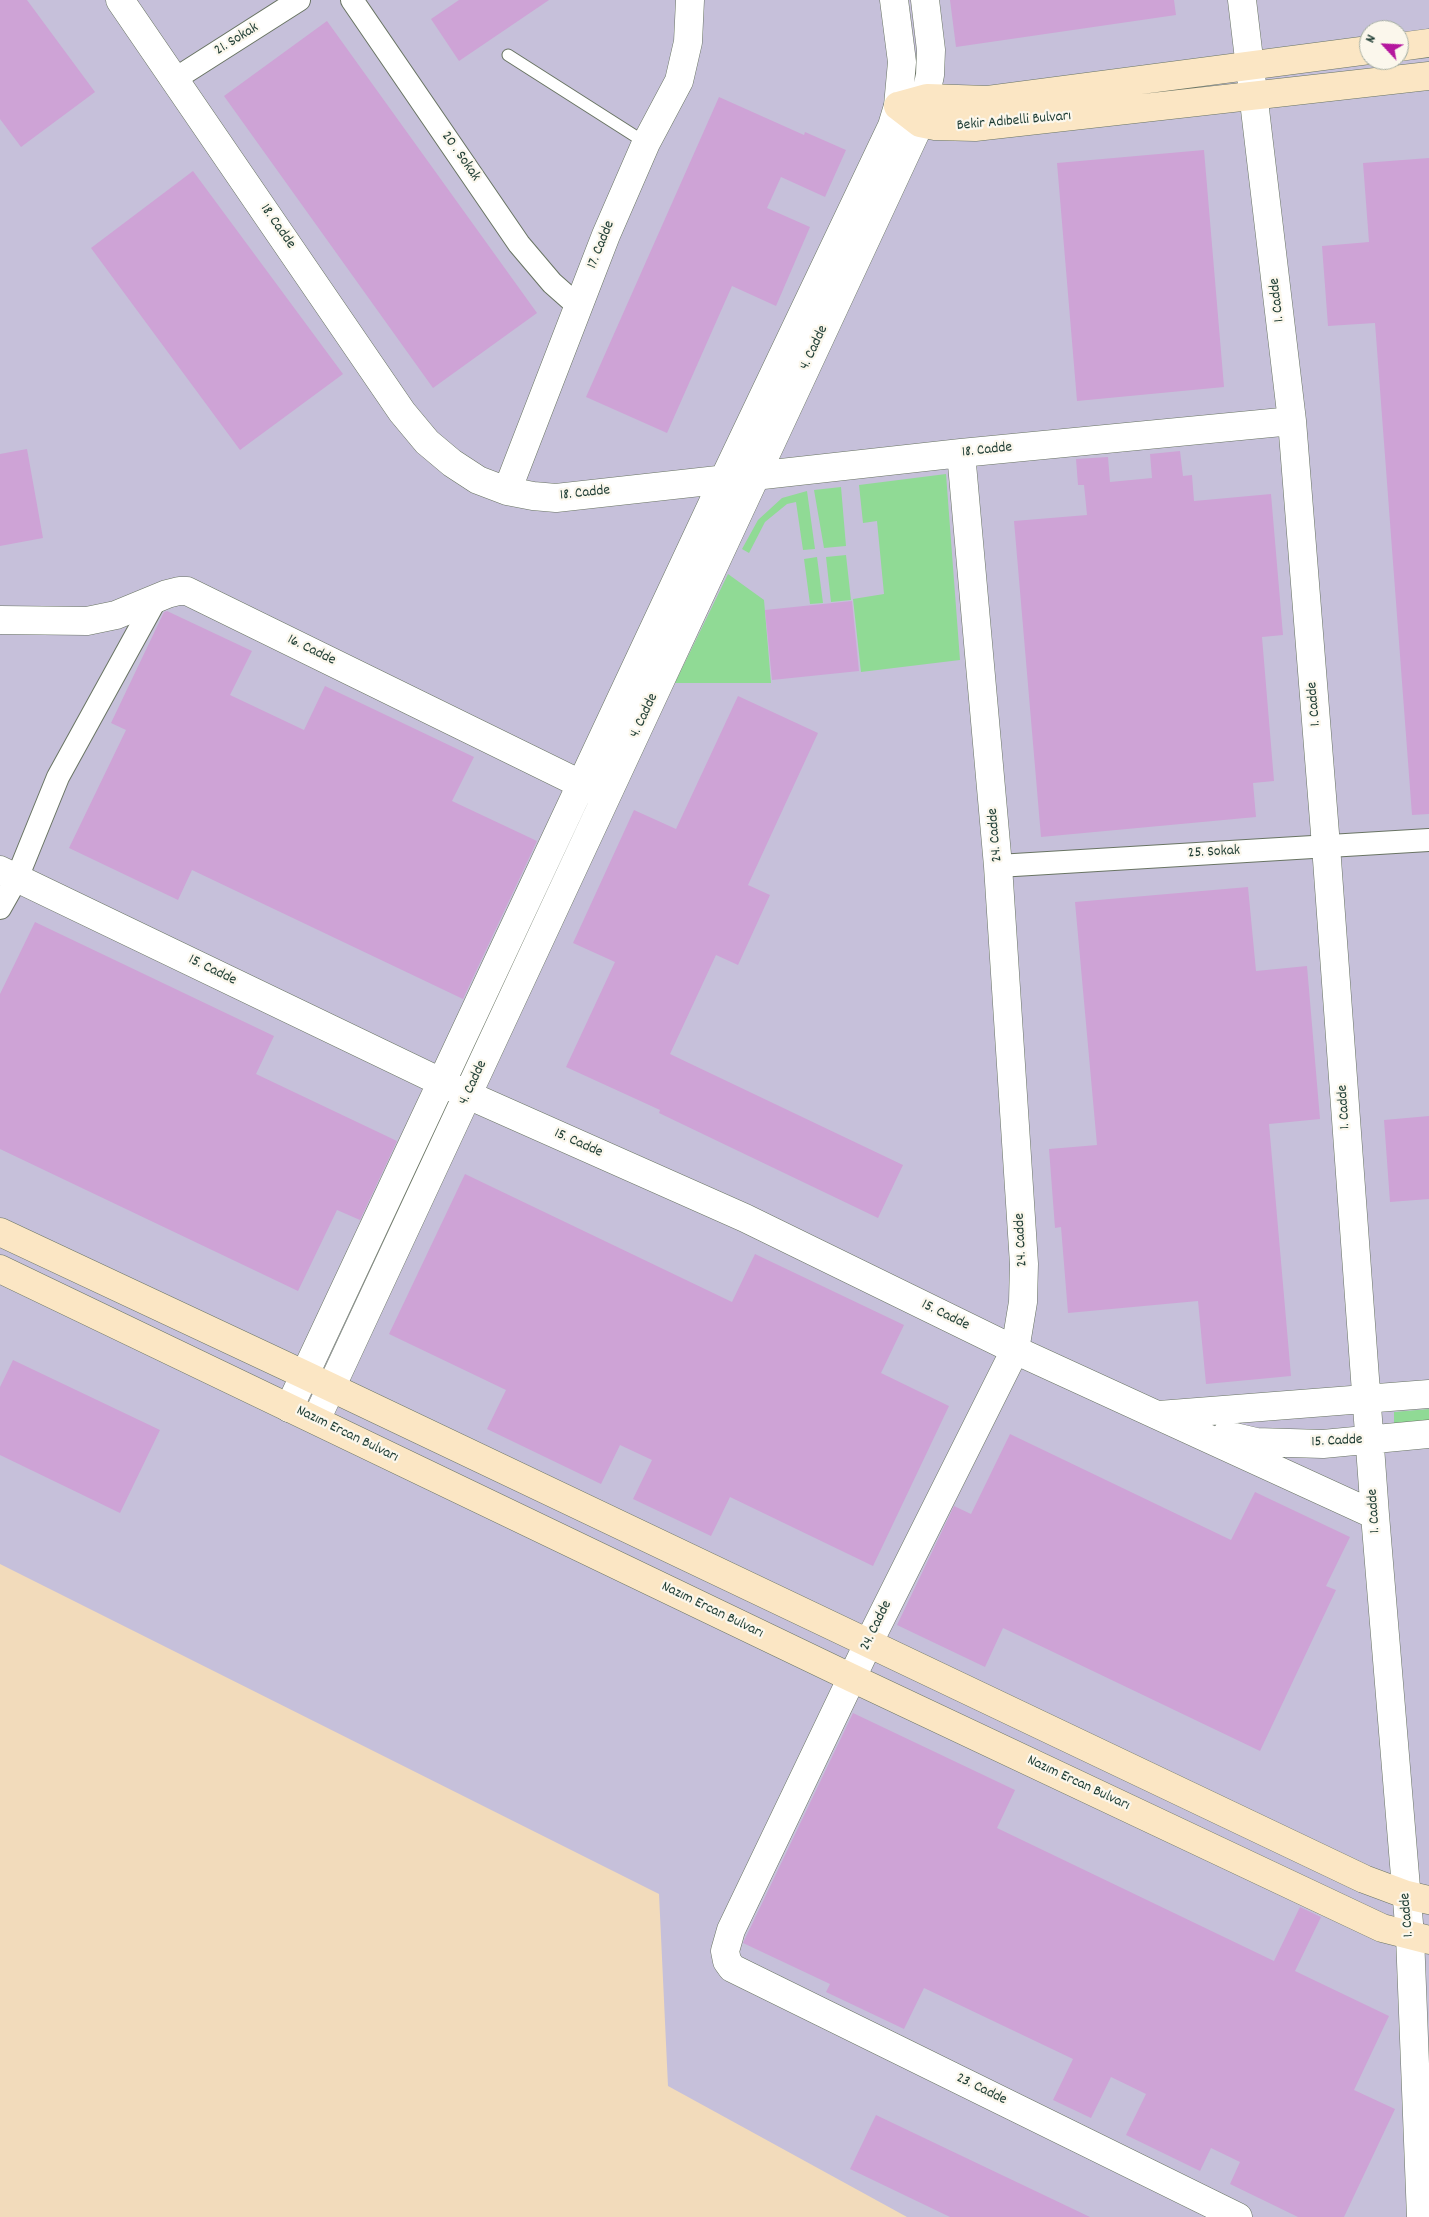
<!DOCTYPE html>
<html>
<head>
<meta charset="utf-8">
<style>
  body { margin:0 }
  #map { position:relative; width:1429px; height:2217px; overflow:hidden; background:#f2dbbb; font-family:Dekko,sans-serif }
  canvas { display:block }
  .north { position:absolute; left:1359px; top:20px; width:50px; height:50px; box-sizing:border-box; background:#fbf7ec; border:1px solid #a3ada2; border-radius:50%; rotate:295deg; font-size:14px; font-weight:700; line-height:20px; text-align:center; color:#1f3d34 }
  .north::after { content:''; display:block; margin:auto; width:18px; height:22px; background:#b5179e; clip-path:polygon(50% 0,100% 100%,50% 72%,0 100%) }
</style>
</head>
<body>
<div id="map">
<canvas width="1429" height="2217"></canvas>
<div class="north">N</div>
</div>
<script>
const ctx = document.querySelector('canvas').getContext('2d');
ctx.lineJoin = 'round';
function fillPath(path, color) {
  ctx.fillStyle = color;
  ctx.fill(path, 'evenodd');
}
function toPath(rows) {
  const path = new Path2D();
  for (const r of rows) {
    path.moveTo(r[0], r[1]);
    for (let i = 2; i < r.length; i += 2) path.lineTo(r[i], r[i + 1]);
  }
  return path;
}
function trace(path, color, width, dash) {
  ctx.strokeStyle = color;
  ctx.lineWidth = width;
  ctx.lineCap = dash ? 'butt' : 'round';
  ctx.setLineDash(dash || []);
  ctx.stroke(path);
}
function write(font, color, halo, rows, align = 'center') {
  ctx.font = font + ' Dekko,sans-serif';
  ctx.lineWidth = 4.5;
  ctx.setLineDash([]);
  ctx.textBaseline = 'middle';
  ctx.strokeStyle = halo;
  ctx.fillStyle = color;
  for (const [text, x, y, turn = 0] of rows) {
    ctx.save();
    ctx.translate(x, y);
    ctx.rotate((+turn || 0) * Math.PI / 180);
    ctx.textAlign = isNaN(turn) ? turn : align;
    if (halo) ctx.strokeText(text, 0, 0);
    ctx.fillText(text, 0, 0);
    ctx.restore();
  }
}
const industrial = toPath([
  [0,0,1429,0,1429,2217,907,2217,668,2086,659,1894,0,1564],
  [1369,30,1399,30,1399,60,1369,60]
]);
const green = toPath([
  [946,474,960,660,861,672,853,599,884,594,877,521,863,523,859,485],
  [841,487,846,546,824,548,814,490],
  [807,491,815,549,803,550,796,502,787,504,765,522,749,553,742,549,758,520,782,498],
  [846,555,851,600,831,602,826,557],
  [817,557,823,603,810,604,804,559],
  [728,574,764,600,771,683,675,683],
  [1429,1409,1429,1420,1394,1423,1394,1412]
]);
const building = toPath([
  [0,0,27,0,95,92,21,147,0,119],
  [459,0,549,0,459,61,431,19],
  [950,0,1174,0,1176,15,956,47],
  [327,21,537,313,433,388,224,96],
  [719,97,804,135,805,132,846,150,825,197,781,177,767,208,810,227,776,306,732,286,667,433,586,397],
  [1204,150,1224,387,1077,401,1057,163],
  [1429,158,1429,814,1412,815,1375,323,1328,326,1322,246,1369,242,1363,163],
  [193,171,343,374,240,450,91,248],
  [27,449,43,538,0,546,0,454],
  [1180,451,1183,476,1192,475,1194,501,1271,494,1283,635,1262,637,1274,781,1253,783,1256,817,1041,837,1014,521,1087,515,1084,485,1078,485,1076,459,1108,457,1110,482,1152,478,1150,454],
  [852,601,859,671,772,680,765,610],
  [167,611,252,651,230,695,304,730,325,686,474,757,452,801,537,841,463,999,192,870,178,900,69,848,126,730,111,723,164,612],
  [738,696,818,733,748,885,770,895,738,965,716,955,670,1054,903,1165,878,1218,659,1113,660,1110,566,1067,615,962,573,943,634,810,676,829],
  [1248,887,1256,971,1307,966,1320,1119,1269,1124,1291,1376,1206,1384,1198,1301,1068,1313,1061,1227,1055,1228,1049,1149,1097,1145,1075,902],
  [35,922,274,1036,256,1074,397,1141,360,1220,337,1210,298,1291,0,1149,0,994],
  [1429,1116,1429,1199,1390,1202,1384,1120],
  [465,1174,732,1302,755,1254,904,1325,881,1373,949,1406,873,1566,730,1497,711,1536,633,1499,652,1460,620,1445,601,1484,487,1429,506,1390,389,1334],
  [13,1360,160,1430,120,1513,0,1455,0,1387],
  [1010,1434,1231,1540,1255,1492,1350,1537,1326,1586,1336,1590,1260,1751,1003,1628,985,1667,897,1625,954,1506,971,1514],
  [853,1713,1015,1790,997,1828,1274,1961,1300,1907,1321,1917,1295,1971,1389,2016,1354,2090,1395,2109,1344,2217,1298,2217,1230,2184,1240,2162,1211,2148,1200,2171,1126,2135,1146,2094,1111,2077,1091,2118,1053,2100,1073,2059,924,1988,904,2029,826,1992,830,1984,743,1943],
  [876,2115,1090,2217,950,2217,850,2169]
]);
const service = toPath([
  [508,55,646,143]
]);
const minor = toPath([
  [352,0,519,244,552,283,578,306],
  [175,79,299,0],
  [998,866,1429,840],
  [0,908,17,878,58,777,156,599]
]);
const tertiary = toPath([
  [120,0,402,412,427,442,452,463,478,480,507,491,533,496,556,498,961,453,1292,421],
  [1242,0,1292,421,1326,846,1375,1515,1410,1936,1421,2217],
  [961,453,998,866,1024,1264,1023,1302,1015,1350,868,1644,731,1930,725,1951,727,1961,732,1968,1238,2217],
  [507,491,606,235,646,143,679,81,688,42,690,0],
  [0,620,87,621,116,615,167,594,179,591,187,591,599,793],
  [0,870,468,1095,745,1218,1015,1350,1375,1515],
  [289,1408,724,479,892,126,898,106,902,62,894,0],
  [1159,1415,1429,1394],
  [316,1420,920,123,930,75,931,50,925,0],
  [1226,1435,1256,1442,1323,1444,1429,1434]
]);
const secondary = toPath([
  [1399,47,1429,43],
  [898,106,920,123,935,126,975,127,1429,76],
  [898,106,927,98,988,100,1369,50],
  [0,1232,305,1375,1364,1879,1407,1895,1429,1900],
  [0,1269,852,1678,1382,1928,1429,1940]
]);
const streetNames = [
  ["21. Sokak",237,40,-32],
  ["Bekir Adıbelli Bulvarı",1014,122,-5],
  ["20 . Sokak",460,157,55],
  ["18. Cadde",277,227,55],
  ["17. Cadde",602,245,-68],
  ["1. Cadde",1278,300,-97],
  ["4. Cadde",815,348,-65],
  ["18. Cadde",987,451,-6],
  ["18. Cadde",585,494,-6],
  ["16. Cadde",311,651,26],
  ["1. Cadde",1315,704,-95],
  ["4. Cadde",645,716,-65],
  ["24. Cadde",996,835,-95],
  ["25. Sokak",1214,853,-3],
  ["15. Cadde",212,971,26],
  ["4. Cadde",474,1083,-65],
  ["1. Cadde",1345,1107,-94],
  ["15. Cadde",578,1144,24],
  ["24. Cadde",1022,1240,-93],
  ["15. Cadde",945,1316,26],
  ["Nazım Ercan Bulvarı",347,1435,26],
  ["15. Cadde",1337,1442,-3],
  ["1. Cadde",1375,1511,-94],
  ["Nazım Ercan Bulvarı",712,1611,26],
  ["24. Cadde",877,1626,-64],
  ["Nazım Ercan Bulvarı",1078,1784,25],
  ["1. Cadde",1408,1915,-95],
  ["23. Cadde",981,2090,26]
];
fillPath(industrial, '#c6c0da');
fillPath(green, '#90da95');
fillPath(building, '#cea3d6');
trace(service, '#697463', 13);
trace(minor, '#697463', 24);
trace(tertiary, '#697463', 29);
trace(secondary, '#697463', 29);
trace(service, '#fff', 11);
trace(minor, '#fff', 22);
trace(tertiary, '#fff', 28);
trace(secondary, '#fbe6c4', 28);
write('15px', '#1f3d34', '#fbf7ec', streetNames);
</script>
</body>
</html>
